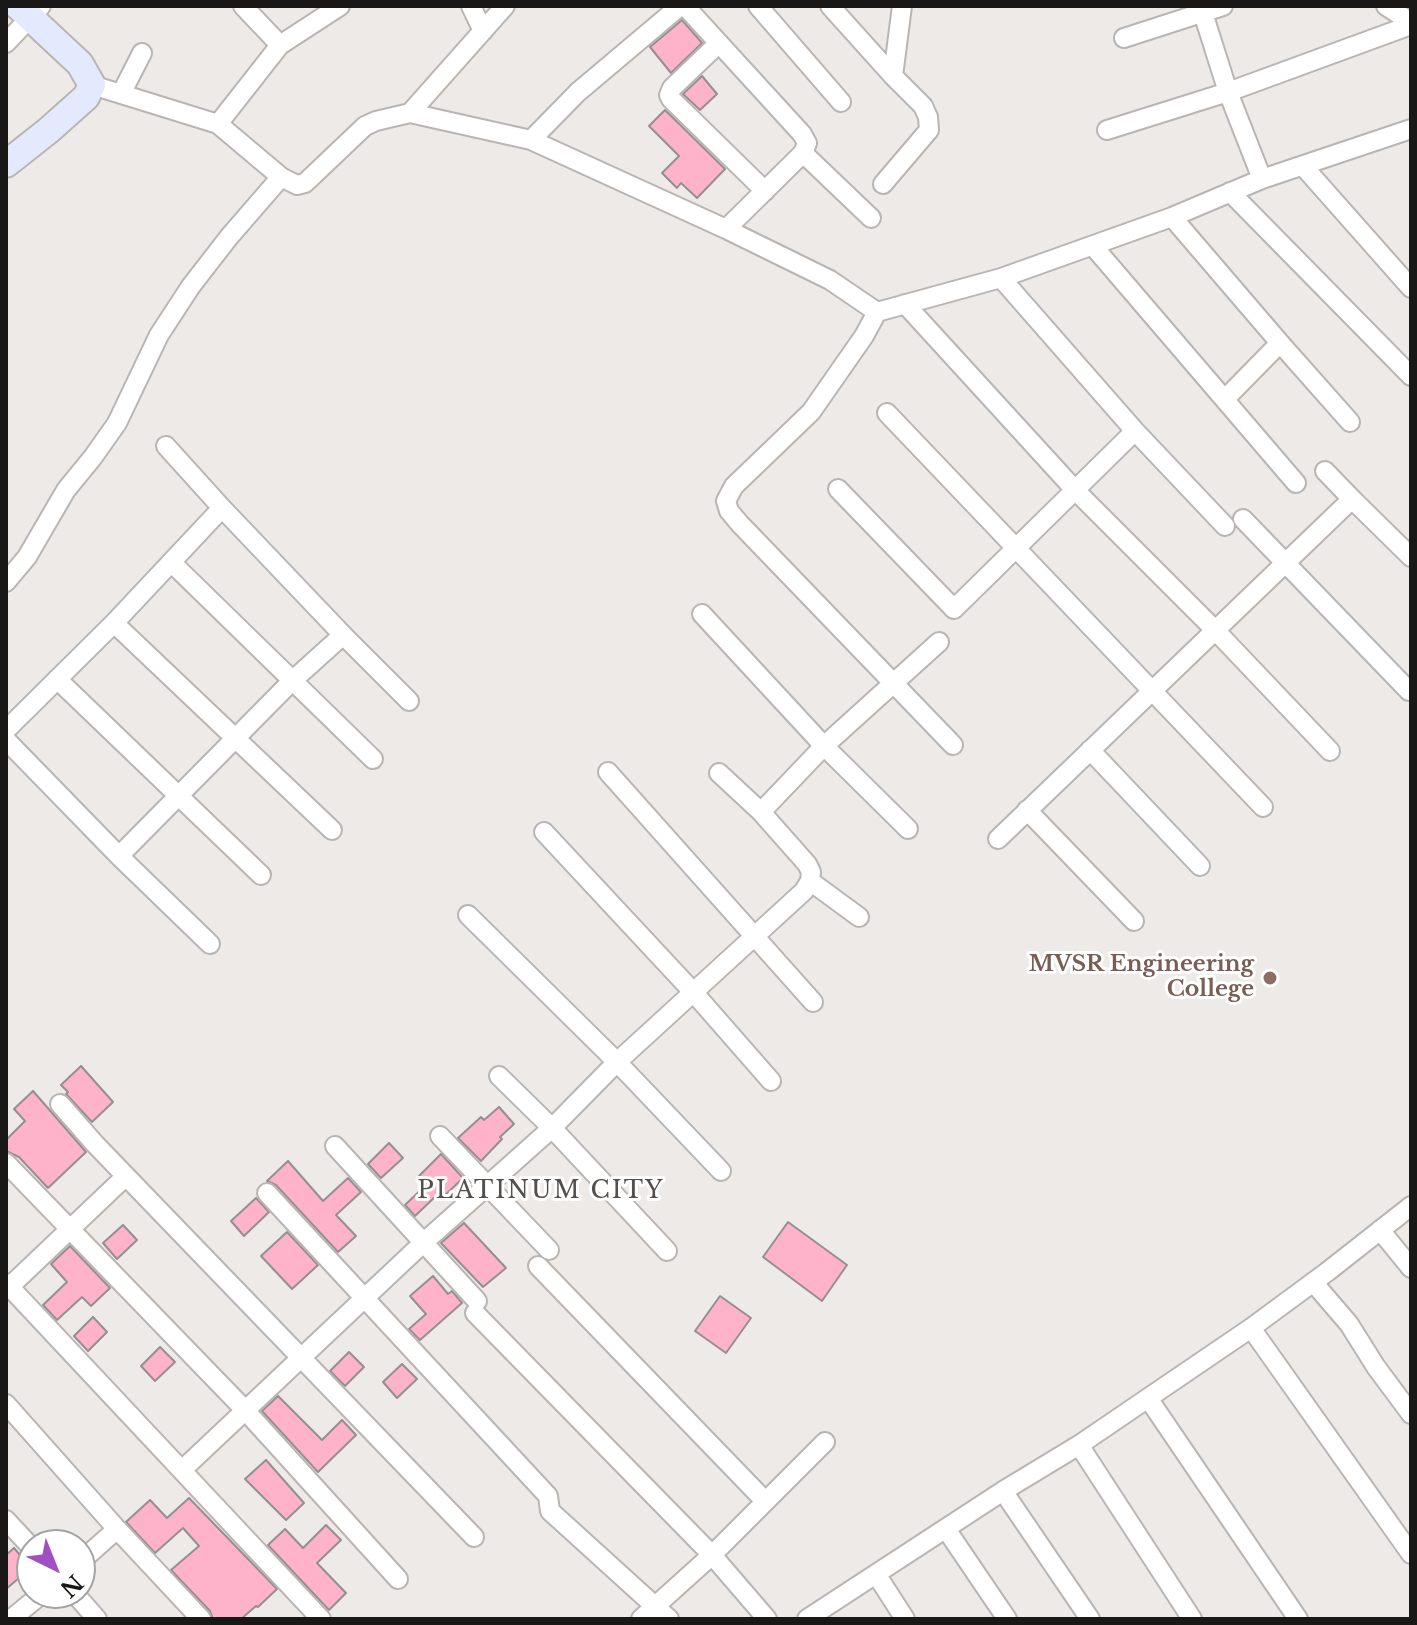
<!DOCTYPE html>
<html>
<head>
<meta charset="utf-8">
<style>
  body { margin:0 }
  #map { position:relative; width:1417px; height:1625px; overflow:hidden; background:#eeeae7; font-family:"Libre Baskerville",serif }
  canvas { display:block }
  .frame { position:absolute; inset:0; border:8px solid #191817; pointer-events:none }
  .north { position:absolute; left:16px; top:1529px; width:80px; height:80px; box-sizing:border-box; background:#fff; border:2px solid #a3a3a2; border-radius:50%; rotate:137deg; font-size:22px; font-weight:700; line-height:32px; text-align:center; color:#191817 }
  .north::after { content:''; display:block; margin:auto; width:28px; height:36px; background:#9f51c3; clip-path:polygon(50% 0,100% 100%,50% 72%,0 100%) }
</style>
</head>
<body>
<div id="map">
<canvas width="1417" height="1625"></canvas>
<div class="frame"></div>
<div class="north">N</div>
</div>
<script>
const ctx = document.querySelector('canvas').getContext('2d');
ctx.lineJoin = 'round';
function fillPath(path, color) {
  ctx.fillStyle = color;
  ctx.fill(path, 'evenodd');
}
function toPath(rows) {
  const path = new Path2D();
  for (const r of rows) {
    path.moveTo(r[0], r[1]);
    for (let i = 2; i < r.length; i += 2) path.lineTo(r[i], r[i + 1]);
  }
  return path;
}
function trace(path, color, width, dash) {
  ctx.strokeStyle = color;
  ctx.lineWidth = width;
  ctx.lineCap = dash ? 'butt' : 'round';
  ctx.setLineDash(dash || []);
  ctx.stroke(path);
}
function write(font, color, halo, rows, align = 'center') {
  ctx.font = font + ' "Libre Baskerville",serif';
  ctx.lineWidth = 6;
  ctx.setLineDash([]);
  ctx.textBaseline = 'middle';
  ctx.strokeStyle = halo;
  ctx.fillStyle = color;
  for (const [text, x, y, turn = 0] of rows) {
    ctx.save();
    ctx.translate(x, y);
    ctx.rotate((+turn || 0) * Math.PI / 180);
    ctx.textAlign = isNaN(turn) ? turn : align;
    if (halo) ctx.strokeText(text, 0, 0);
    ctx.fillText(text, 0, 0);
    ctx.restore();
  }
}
const building = toPath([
  [682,20,702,43,671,73,650,47,682,20],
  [702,76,717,94,700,110,683,94,702,76],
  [665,110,725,169,697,198,681,183,677,188,662,173,679,156,649,126,665,110],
  [81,1066,113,1102,92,1122,66,1094,68,1092,61,1085,81,1066],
  [33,1091,86,1152,48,1188,19,1157,6,1151,6,1140,25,1121,14,1109,33,1091],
  [499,1107,514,1124,500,1137,502,1139,481,1161,458,1138,481,1117,484,1120,499,1107],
  [389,1143,403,1158,381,1178,368,1164,389,1143],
  [441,1154,463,1178,441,1199,437,1195,415,1216,405,1205,427,1184,419,1176,441,1154],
  [288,1161,323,1201,348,1178,361,1192,336,1215,356,1236,338,1252,276,1185,267,1181,288,1161],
  [256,1198,269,1212,244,1236,231,1221,256,1198],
  [788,1222,847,1265,822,1301,763,1257,788,1222],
  [464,1223,506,1268,483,1287,441,1243,464,1223],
  [123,1225,137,1240,117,1259,103,1243,123,1225],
  [287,1232,318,1265,292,1289,261,1256,287,1232],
  [70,1246,110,1288,91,1306,82,1297,57,1320,43,1305,67,1282,51,1264,70,1246],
  [433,1276,448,1294,452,1291,462,1303,420,1340,409,1329,426,1314,410,1296,433,1276],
  [720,1296,751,1318,726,1353,695,1331,720,1296],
  [93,1317,107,1332,88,1351,74,1336,93,1317],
  [160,1347,175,1362,155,1381,141,1366,160,1347],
  [349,1352,364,1367,345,1386,330,1371,349,1352],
  [402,1364,417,1379,397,1398,383,1382,402,1364],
  [278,1396,322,1440,342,1420,356,1435,318,1472,262,1411,278,1396],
  [266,1460,304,1503,286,1520,245,1479,266,1460],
  [189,1498,277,1589,258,1607,256,1606,241,1619,213,1619,210,1611,171,1570,199,1546,183,1528,155,1553,126,1522,150,1500,167,1518,189,1498],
  [326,1525,341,1540,317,1563,346,1593,329,1610,268,1545,285,1529,303,1548,326,1525],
  [14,1548,31,1568,6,1589,6,1555,14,1548]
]);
const street = toPath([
  [243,6,280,45],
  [471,6,483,31],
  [685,6,802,134,807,143,803,153,726,229],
  [758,6,841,102],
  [830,6,893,76,923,106,928,117,929,130,883,184],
  [1386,6,1411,22],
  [1203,13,1228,92,1262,179],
  [1124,38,1223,6],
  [6,43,41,6],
  [719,43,672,88,669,95,671,99,765,191],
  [893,76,902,6],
  [92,85,218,124,281,177,297,185,305,183,365,126,376,121,410,113,531,140,726,229,830,280,877,312,1001,278,1172,217,1262,179,1411,129],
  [121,94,142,53],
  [410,113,505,6],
  [218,124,280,45,340,6],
  [1107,130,1228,92,1411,25],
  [531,140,578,92,680,6],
  [803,153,871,218],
  [1303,166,1411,288],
  [1230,192,1411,376],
  [1172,217,1280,343,1350,422],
  [1093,246,1296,483],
  [905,304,1075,490,1215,630,1330,751],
  [877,312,864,336,811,412,734,486,726,501,729,511,740,524,953,745],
  [1225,399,1280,343],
  [887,413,1263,807],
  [1135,431,1225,526],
  [166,446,222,508,343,635],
  [838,489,954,609,1135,431,1001,278],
  [1352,499,1411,557],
  [1243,519,1409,691],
  [171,562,373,759],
  [6,582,27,557,66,490,93,457,117,423,159,335,191,286,229,237,281,177],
  [702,614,824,746,908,829],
  [114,623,222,508],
  [57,679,261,875],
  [6,730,114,623,332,830],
  [6,740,119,856,210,944],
  [1090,750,1200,866],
  [608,772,813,1002],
  [719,773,761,812,807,864,811,872,810,881,859,917],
  [1027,810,1134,921],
  [761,812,824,746,939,642],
  [544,832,694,993,771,1081],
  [998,839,1352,499,1325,471],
  [119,856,292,681,343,635,409,701],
  [468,915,617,1062,721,1171],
  [499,1076,552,1128,667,1251],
  [60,1104,95,1144,474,1537],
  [440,1136,549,1250],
  [335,1146,477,1301],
  [6,1163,244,1409,398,1579],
  [267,1193,548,1496,550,1511,669,1619],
  [1380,1230,1411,1268],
  [538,1266,765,1501],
  [1313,1282,1349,1324,1376,1367,1411,1414],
  [6,1283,321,1619],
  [6,1290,126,1176],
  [475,1313,712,1555,767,1619],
  [1251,1328,1411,1554],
  [1148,1398,1298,1619],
  [6,1404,117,1529,201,1619],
  [1079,1445,1192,1619],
  [182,1470,423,1243,552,1128,617,1062,804,891,810,881],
  [1003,1491,1090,1619],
  [6,1520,32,1548],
  [946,1529,1007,1619],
  [80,1562,117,1529],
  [876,1574,905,1619],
  [74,1593,97,1619],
  [11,1619,43,1593],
  [641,1619,712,1555,825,1442],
  [807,1619,1003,1491,1079,1445,1251,1328,1327,1272,1411,1206]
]);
const secondary = toPath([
  [6,164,49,130,86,97,92,85,80,64,18,6]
]);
const markers = [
  [1270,978,8,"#8d6e63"]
];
const educationNames = [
  ["MVSR Engineering",1254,965],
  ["College",1254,990]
];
const neighbourhoodNames = [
  ["PLATINUM CITY",541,1191]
];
fillPath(building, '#feb3cb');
trace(building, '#948f91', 2);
trace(street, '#bab5b3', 22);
trace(secondary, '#bab5b3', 30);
trace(street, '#fff', 18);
trace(secondary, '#e3eafe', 26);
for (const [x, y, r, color] of markers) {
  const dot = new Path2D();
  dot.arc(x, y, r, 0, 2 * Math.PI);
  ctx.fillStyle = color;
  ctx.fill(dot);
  trace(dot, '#fff', 3);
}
write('bold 22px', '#785e54', '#fff', educationNames, 'right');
ctx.letterSpacing = '2px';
write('24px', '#534f4d', '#fff', neighbourhoodNames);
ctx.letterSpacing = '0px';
</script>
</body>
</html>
